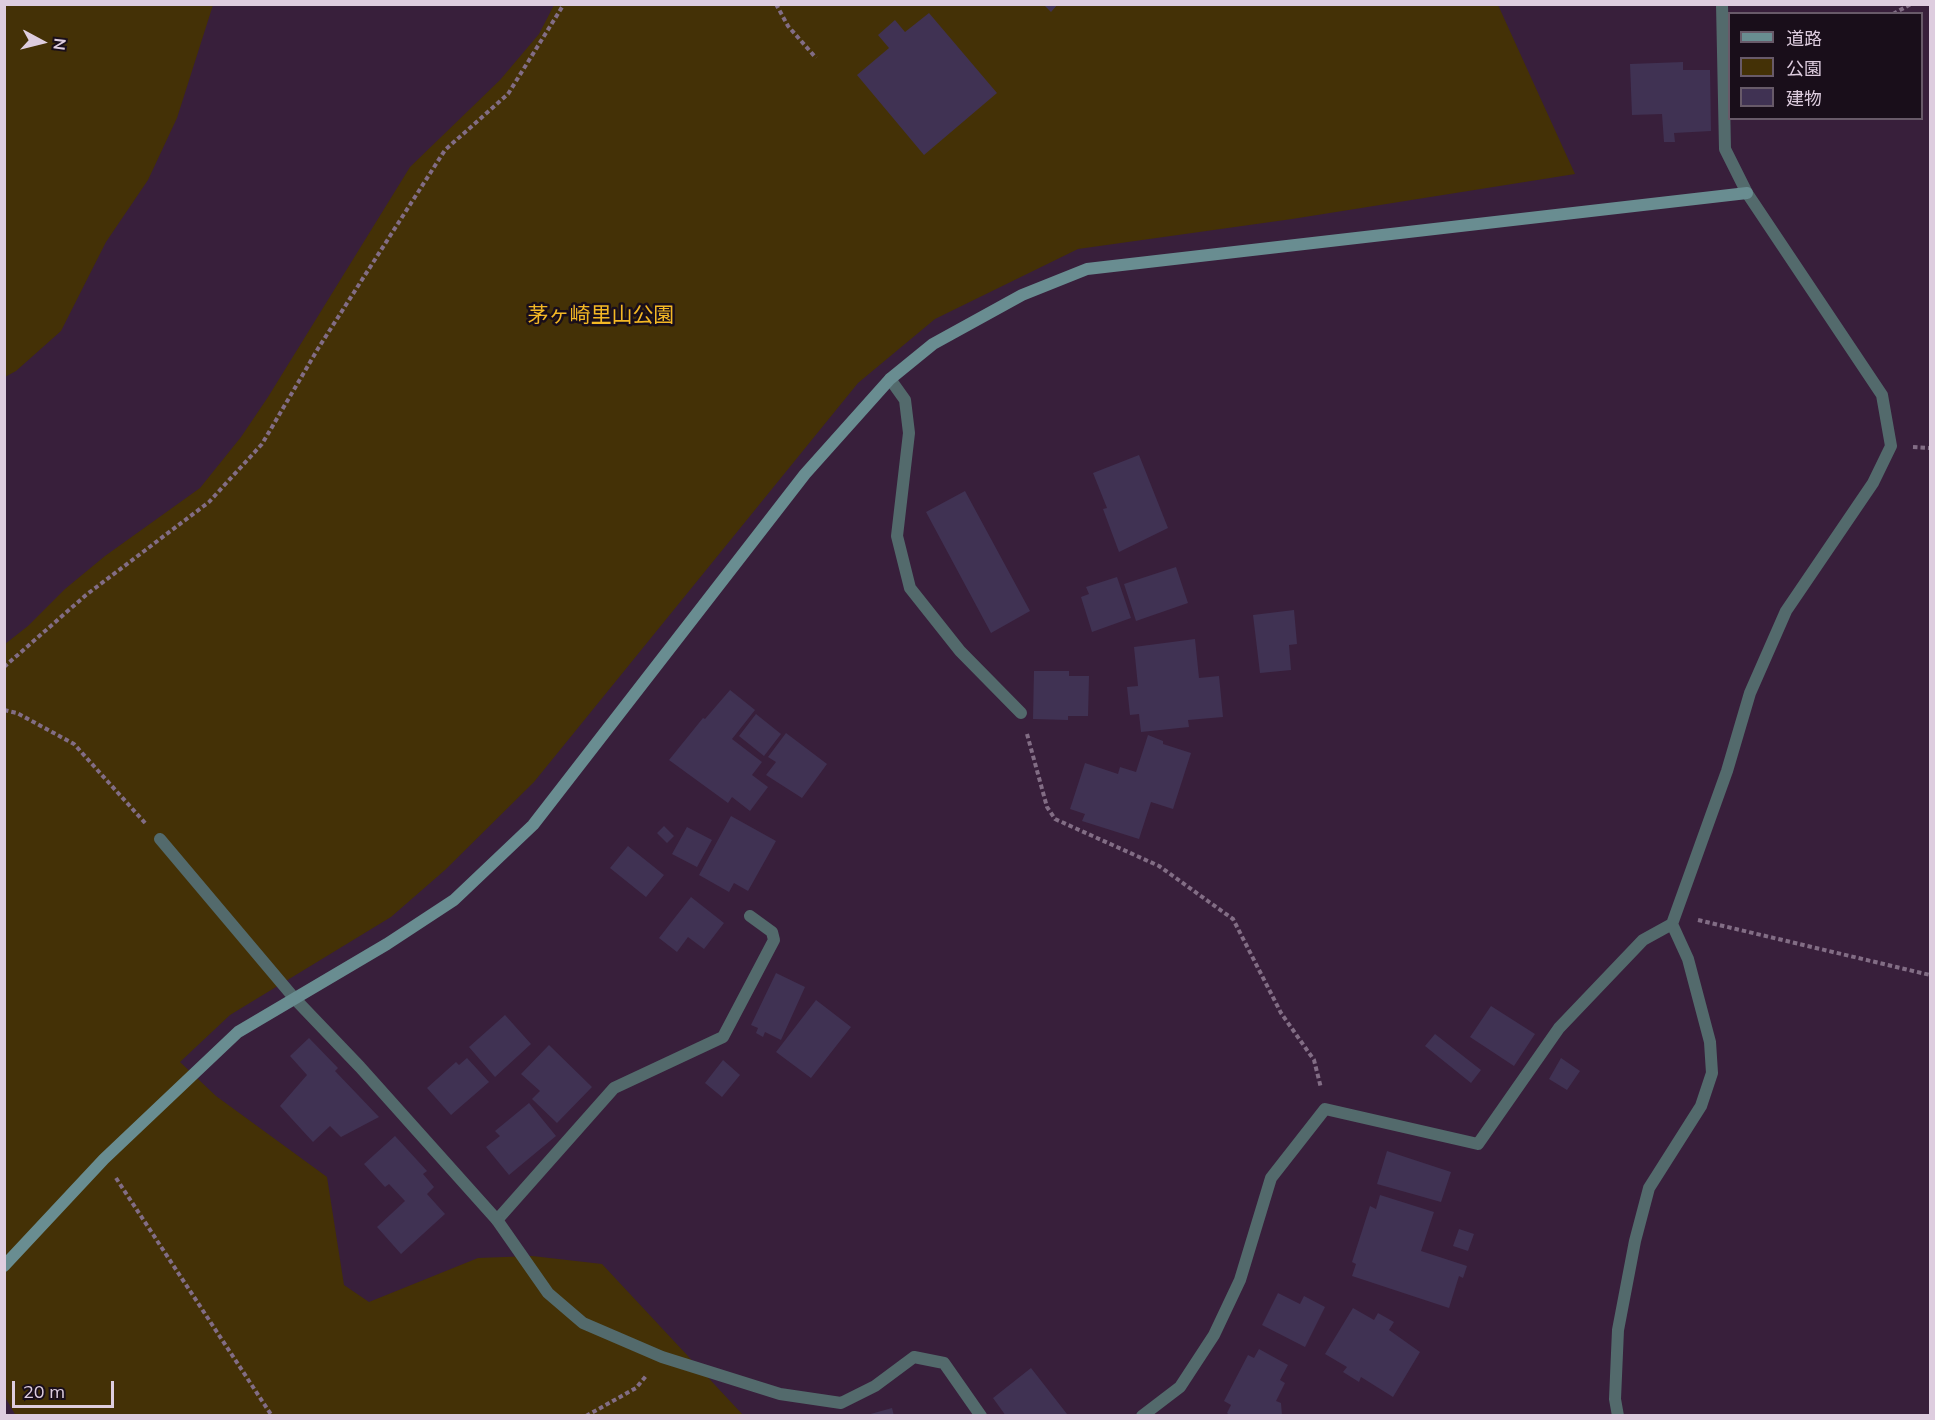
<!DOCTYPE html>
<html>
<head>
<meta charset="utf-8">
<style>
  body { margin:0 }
  #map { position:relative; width:1935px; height:1420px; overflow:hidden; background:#381f3b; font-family:Mulish,"Noto Sans JP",sans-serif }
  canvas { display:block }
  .frame { position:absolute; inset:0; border:6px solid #decddf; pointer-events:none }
  .legend { position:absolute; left:1728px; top:12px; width:195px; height:108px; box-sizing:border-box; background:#190e1a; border:2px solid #685a69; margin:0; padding:8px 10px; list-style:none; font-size:18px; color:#decddf }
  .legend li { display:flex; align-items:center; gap:12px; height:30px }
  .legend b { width:30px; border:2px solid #685a69 }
  .north { position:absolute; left:12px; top:12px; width:60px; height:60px; -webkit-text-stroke:4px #190e1a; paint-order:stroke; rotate:97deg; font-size:16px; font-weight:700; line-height:24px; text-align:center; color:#decddf }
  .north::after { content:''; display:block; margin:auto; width:21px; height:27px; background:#decddf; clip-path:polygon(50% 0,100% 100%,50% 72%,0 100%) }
  .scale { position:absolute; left:12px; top:1381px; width:102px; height:27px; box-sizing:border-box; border:3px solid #decddf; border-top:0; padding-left:8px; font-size:18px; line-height:21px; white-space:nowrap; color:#decddf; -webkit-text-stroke:4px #190e1a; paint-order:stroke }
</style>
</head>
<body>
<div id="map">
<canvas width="1935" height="1420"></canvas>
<div class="frame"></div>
<ul class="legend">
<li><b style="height:8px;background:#698d91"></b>道路</li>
<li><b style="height:16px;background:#443106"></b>公園</li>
<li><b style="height:16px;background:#403253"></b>建物</li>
</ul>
<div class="north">N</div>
<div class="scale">20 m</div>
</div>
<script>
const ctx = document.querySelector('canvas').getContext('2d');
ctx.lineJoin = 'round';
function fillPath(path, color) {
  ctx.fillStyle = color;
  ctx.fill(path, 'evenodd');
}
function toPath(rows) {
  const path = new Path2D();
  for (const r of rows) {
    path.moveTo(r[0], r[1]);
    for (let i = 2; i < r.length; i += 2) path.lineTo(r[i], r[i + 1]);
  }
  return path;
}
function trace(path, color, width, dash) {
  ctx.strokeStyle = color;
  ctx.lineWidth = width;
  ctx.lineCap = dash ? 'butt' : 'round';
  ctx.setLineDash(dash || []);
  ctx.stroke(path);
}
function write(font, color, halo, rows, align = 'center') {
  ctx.font = font + ' Mulish,"Noto Sans JP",sans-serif';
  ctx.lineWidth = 5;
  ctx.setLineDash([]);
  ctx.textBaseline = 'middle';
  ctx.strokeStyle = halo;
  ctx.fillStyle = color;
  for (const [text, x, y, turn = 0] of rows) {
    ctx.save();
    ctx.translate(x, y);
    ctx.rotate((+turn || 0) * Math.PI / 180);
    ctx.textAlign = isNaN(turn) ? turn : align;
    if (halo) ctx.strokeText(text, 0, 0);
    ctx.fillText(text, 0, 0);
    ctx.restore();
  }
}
const green = toPath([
  [5,4,213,5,177,118,148,180,106,242,61,331,16,371,5,377],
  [554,5,1498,5,1575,174,1292,219,1078,249,935,319,858,383,534,782,445,870,391,917,230,1015,180,1062,216,1096,327,1177,344,1285,369,1302,478,1258,532,1256,602,1264,743,1415,16,1416,5,1397,5,644,28,626,65,589,105,556,200,488,241,437,268,397,410,167,500,80,539,34]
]);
const building = toPath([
  [1043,4,1058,4,1051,12],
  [929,13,997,93,924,155,857,75,889,48,878,35,895,20,905,32],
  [1683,62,1683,70,1710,70,1711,131,1674,133,1675,142,1664,142,1662,114,1632,115,1630,64],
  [1139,455,1168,528,1119,552,1103,509,1107,508,1093,473],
  [965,491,1030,611,991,633,926,512],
  [1176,567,1188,603,1136,621,1124,584],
  [1117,577,1131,618,1092,632,1081,597,1089,594,1086,587],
  [1294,610,1297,644,1289,645,1291,670,1260,673,1253,615],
  [1195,639,1199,678,1219,676,1223,717,1188,720,1189,727,1141,732,1139,714,1130,715,1127,687,1138,686,1134,647],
  [1034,671,1069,671,1069,676,1089,676,1088,716,1068,716,1068,720,1033,719],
  [730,690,755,710,732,739,762,762,752,775,768,787,750,811,732,797,728,803,669,760,703,718,705,719],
  [756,714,781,734,764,756,739,736],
  [786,733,827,764,802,798,766,775,776,762,768,757],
  [1148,735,1163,741,1163,744,1191,753,1173,809,1151,802,1139,839,1082,821,1085,814,1070,809,1085,763,1118,774,1120,767,1136,772],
  [731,816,776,841,748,891,734,883,729,892,699,875],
  [664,826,674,836,667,843,657,833],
  [687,827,712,840,697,867,672,854],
  [628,846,664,875,646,897,610,868],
  [691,897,724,923,704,949,688,937,677,952,659,938],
  [776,973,805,987,781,1040,765,1032,763,1037,756,1033,758,1028,751,1025],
  [816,1000,851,1027,811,1078,776,1052],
  [1491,1006,1535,1034,1514,1066,1470,1037],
  [505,1015,531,1044,495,1077,469,1047],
  [1435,1034,1481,1070,1471,1083,1425,1046],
  [309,1038,338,1068,335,1071,379,1117,341,1137,330,1126,313,1142,280,1106,307,1075,290,1056],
  [549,1045,592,1087,557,1123,532,1099,540,1091,521,1074],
  [467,1058,489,1082,451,1115,427,1088,456,1062,459,1065],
  [1561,1058,1580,1071,1567,1090,1549,1079],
  [723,1060,740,1075,722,1097,705,1083],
  [529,1103,556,1136,509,1175,486,1147,500,1136,495,1131],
  [395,1136,427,1171,423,1174,434,1187,427,1194,445,1214,401,1254,377,1227,405,1201,389,1184,385,1187,364,1164],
  [1387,1151,1451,1172,1441,1202,1377,1184],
  [1380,1195,1434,1212,1421,1251,1467,1266,1463,1278,1459,1276,1449,1308,1352,1276,1356,1264,1352,1262,1370,1206,1376,1209],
  [1459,1229,1474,1234,1468,1251,1453,1246],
  [1278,1293,1300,1304,1304,1296,1325,1307,1305,1347,1262,1325],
  [1353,1308,1374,1320,1378,1313,1394,1322,1389,1330,1420,1352,1393,1397,1361,1377,1359,1382,1343,1372,1347,1367,1325,1354],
  [1259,1349,1288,1365,1280,1380,1285,1383,1276,1401,1281,1403,1282,1416,1231,1416,1227,1413,1231,1405,1224,1401,1248,1355,1254,1358],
  [1031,1368,1067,1414,1066,1416,1006,1416,993,1398],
  [892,1408,894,1416,868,1416,867,1415]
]);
const path = toPath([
  [776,4,788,26,816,58],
  [1893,14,1911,4],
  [1913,447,1930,448],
  [4,667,86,595,209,502,262,444,319,347,445,150,508,94,564,4],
  [4,710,17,713,74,744,146,824],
  [1027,734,1047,807,1055,819,1159,866,1233,919,1281,1013,1314,1060,1321,1088],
  [1698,920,1930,975],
  [116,1178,272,1416],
  [586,1416,636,1388,646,1376]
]);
const lane = toPath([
  [890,379,905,400,909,433,897,536,910,588,960,651,1021,713],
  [497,1220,614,1088,723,1037,774,940,772,932,750,916]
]);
const street = toPath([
  [160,839,295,999,360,1067,497,1220,548,1293,583,1323,662,1357,780,1394,841,1403,875,1386,914,1357,944,1363,981,1416],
  [1142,1416,1180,1387,1214,1335,1240,1280,1271,1178,1325,1109,1478,1144,1559,1028,1643,940,1672,924],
  [1618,1416,1615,1399,1618,1330,1635,1241,1649,1188,1701,1106,1712,1073,1710,1042,1688,959,1672,924,1727,771,1750,693,1786,611,1873,483,1891,446,1882,395,1747,193,1725,149,1722,4]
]);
const secondary = toPath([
  [4,1266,104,1159,238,1032,387,944,454,900,533,825,805,474,890,379,933,344,1022,295,1087,269,1747,193]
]);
const parkNames = [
  ["茅ヶ崎里山公園",601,316]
];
fillPath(green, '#443106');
fillPath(building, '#403253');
trace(path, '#826d85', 4, [4.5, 3]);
trace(lane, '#536a6c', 12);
trace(street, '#536a6c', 12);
trace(secondary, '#698d91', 12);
write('21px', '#f4b825', '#190e1a', parkNames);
</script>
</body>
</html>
